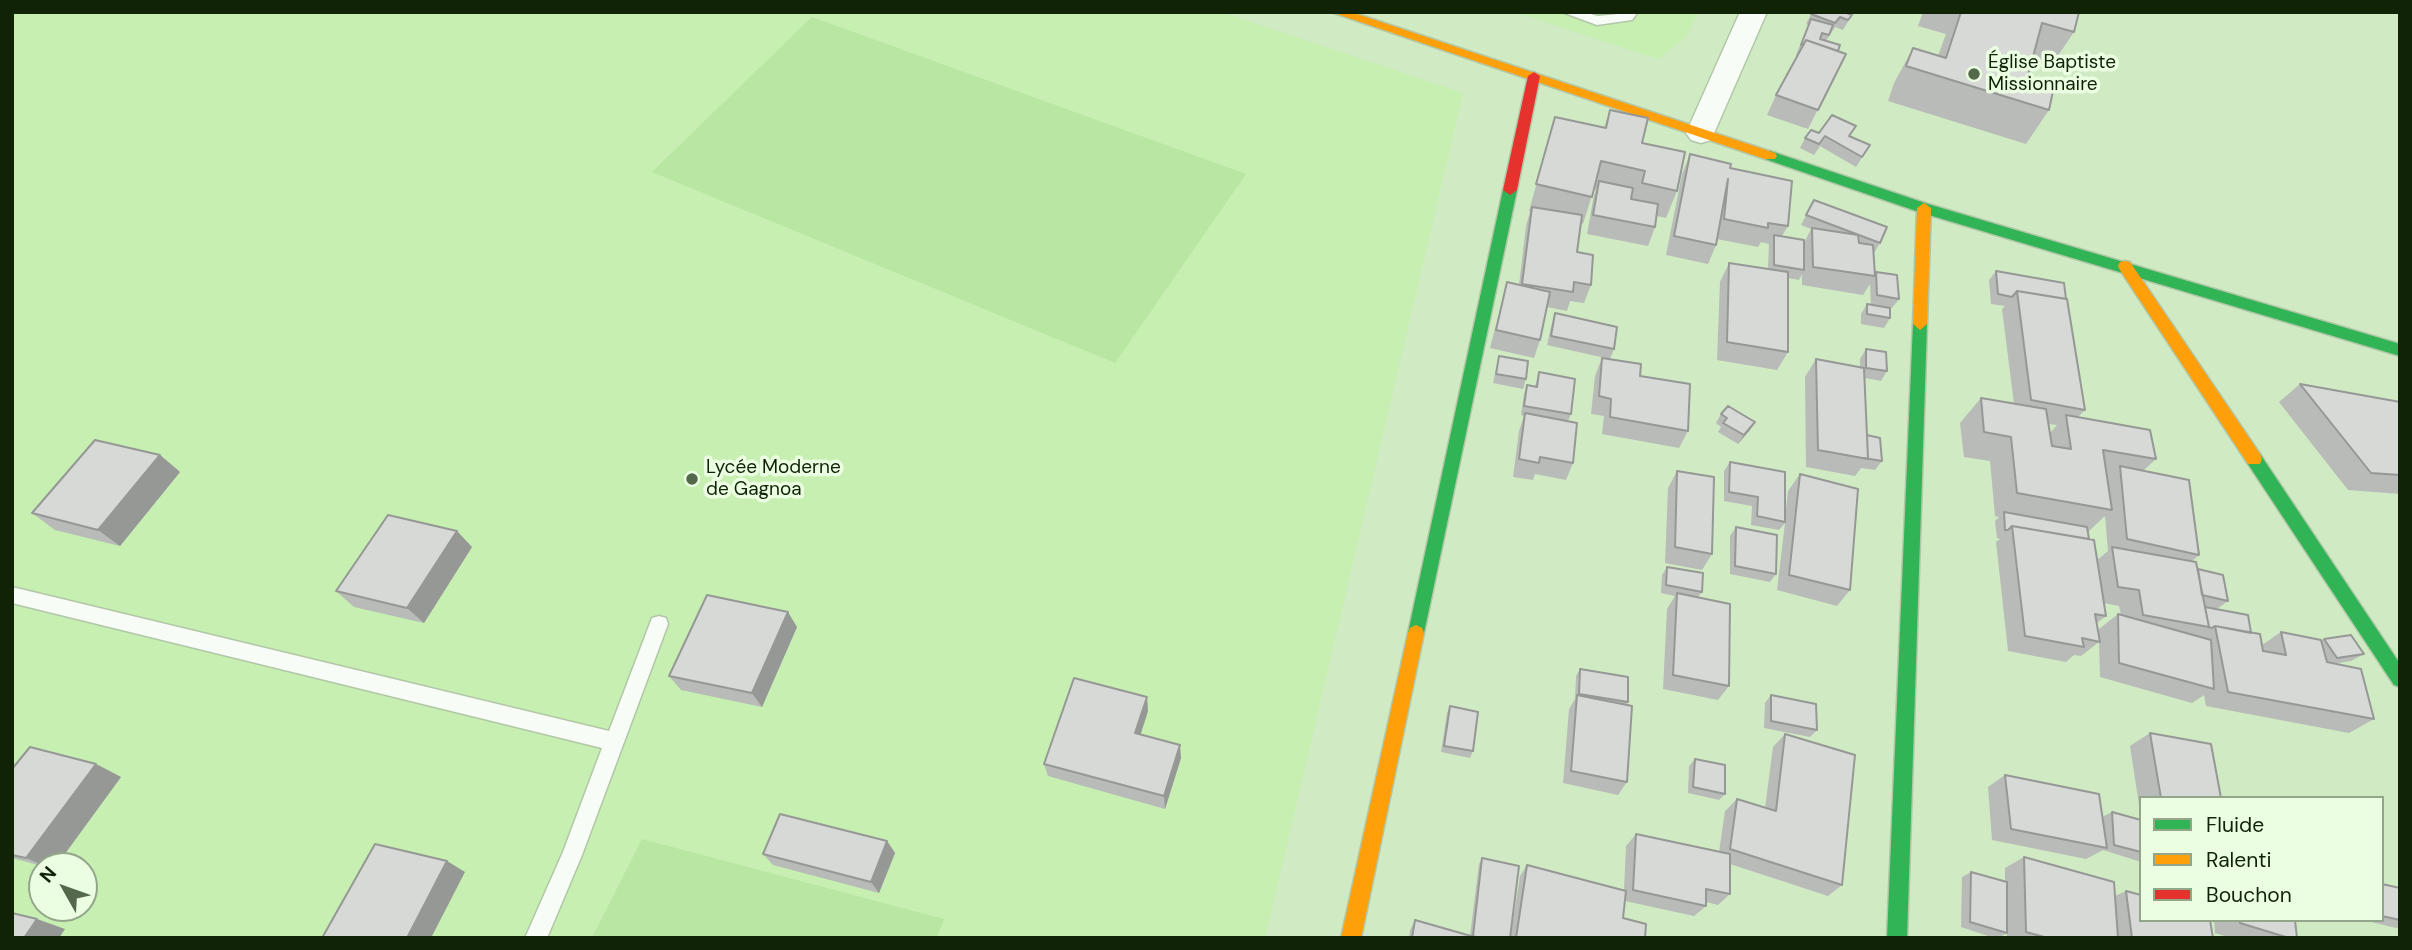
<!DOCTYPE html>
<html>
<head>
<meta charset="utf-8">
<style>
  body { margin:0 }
  #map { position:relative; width:2412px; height:950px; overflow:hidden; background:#d0ebc3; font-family:"DM Sans",sans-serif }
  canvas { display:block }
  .frame { position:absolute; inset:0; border:14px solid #112307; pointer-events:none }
  .legend { position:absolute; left:2139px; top:796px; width:245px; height:126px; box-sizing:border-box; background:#ebfee2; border:2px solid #94a68a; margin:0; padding:9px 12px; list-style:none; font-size:21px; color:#112307 }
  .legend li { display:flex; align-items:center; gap:14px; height:35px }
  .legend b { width:35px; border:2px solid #94a68a }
  .north { position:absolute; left:28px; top:852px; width:70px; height:70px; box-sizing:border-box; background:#ebfee2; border:2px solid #94a68a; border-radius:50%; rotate:310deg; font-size:19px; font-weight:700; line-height:28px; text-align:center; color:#112307 }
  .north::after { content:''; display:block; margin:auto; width:24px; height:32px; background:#546949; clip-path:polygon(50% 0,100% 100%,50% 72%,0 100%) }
</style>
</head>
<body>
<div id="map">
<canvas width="2412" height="950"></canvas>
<div class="frame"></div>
<ul class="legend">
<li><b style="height:9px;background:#30b455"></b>Fluide</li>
<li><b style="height:9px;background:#ff9f0a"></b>Ralenti</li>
<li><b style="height:9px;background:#e5322d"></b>Bouchon</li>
</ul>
<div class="north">N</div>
</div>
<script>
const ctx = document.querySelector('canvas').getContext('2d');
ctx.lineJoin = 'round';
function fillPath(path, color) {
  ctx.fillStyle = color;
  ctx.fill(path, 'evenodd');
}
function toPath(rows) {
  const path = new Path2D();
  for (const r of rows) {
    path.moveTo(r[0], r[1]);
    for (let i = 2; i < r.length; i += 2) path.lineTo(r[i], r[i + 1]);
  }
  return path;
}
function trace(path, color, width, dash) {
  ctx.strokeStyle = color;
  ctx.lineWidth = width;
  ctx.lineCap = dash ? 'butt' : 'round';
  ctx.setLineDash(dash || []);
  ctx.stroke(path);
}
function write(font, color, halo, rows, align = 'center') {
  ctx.font = font + ' "DM Sans",sans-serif';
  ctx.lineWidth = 7;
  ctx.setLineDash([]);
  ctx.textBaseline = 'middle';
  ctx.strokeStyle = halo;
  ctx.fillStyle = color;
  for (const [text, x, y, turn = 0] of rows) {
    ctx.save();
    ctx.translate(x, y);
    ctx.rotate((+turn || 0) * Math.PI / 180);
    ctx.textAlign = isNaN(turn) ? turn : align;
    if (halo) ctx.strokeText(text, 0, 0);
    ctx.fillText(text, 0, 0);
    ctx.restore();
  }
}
const built = toPath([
  [12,12,1221,12,1463,93,1265,938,12,938],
  [42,866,84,866,84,908,42,908],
  [1514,12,1699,12,1686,37,1658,59]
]);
const green = toPath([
  [812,17,1246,174,1115,363,652,172],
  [642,839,944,919,937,938,592,938]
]);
const lane = toPath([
  [1562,12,1584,12,1598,16,1638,12,1632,20,1597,25,1562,12],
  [12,587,609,731,652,618,659,616,666,618,668,624,582,855,547,938,525,938,563,852,602,748,12,603,12,587]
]);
const street = toPath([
  [1740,12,1767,12,1711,140,1701,143,1691,140,1686,133,1740,12]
]);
const fast = toPath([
  [1770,151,1928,204,2400,344,2400,356,1919,212,1765,159,1765,153,1770,151],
  [1510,185,1517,190,1424,633,1422,638,1416,641,1410,638,1408,633,1503,190,1510,185],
  [1920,318,1927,324,1907,938,1887,938,1913,324,1920,318],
  [2254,452,2260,454,2400,664,2400,687,2394,685,2248,464,2246,459,2248,454,2254,452]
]);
const slow = toPath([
  [1331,12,1351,12,1775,153,1777,156,1775,159,1765,159,1331,12],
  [1924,203,1931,208,1927,324,1920,330,1913,324,1917,208,1924,203],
  [2125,261,2130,262,2260,454,2262,459,2260,464,2248,464,2120,270,2118,266,2120,262,2125,261],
  [1416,625,1422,628,1424,633,1361,938,1341,938,1408,633,1410,628,1416,625]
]);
const jam = toPath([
  [1534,72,1540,76,1517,190,1510,195,1503,190,1528,76,1534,72]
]);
const wall = toPath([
  [1812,12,1849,12,1848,14,1852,15,1843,30,1835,27,1826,41,1838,51,1846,54,1808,129,1767,115,1776,95,1797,56,1796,55,1808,25,1806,24],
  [1923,12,2079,12,2074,32,2051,66,2032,61,2026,83,2049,110,2026,144,1888,101,1894,83,1913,48,1938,56,1946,34,1918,26],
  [1610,110,1642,143,1677,191,1666,218,1657,216,1655,227,1648,246,1587,234,1593,200,1596,189,1594,189,1583,224,1581,223,1577,252,1591,285,1584,303,1570,301,1567,311,1547,307,1540,340,1534,358,1490,348,1507,282,1519,285,1526,226,1530,212,1529,211,1555,117,1604,128],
  [1819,133,1850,136,1870,145,1856,167,1820,146,1814,155,1800,148,1805,138],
  [1690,154,1730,168,1788,226,1782,236,1804,243,1811,229,1801,225,1814,200,1880,243,1874,253,1875,274,1876,272,1899,299,1892,308,1871,305,1870,284,1863,295,1802,285,1802,274,1799,280,1788,278,1788,352,1777,370,1717,360,1720,282,1729,263,1768,269,1769,244,1761,242,1758,247,1717,239,1716,245,1708,264,1666,255,1682,174],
  [1996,271,2066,299,2085,410,2078,417,2156,459,2143,471,2199,555,2192,561,2197,570,2228,601,2217,609,2205,607,2251,633,2262,645,2281,632,2321,641,2324,639,2364,654,2351,661,2333,664,2374,719,2349,733,2206,706,2204,695,2192,703,2100,677,2099,642,2081,656,2074,655,2066,662,2008,651,1996,542,2000,539,1997,538,1995,521,1999,517,1995,516,1990,461,1964,457,1960,423,1981,398,2014,404,2002,309,2005,306,1991,304,1989,280],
  [2048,424,2057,425,2050,433],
  [2105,516,2108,551,2097,560,2089,539,2088,532],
  [2104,603,2119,606,2121,615,2118,614,2099,629,2099,634,2097,623,2106,616],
  [1867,304,1890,318,1884,328,1861,324,1861,314],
  [1555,313,1614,349,1610,359,1547,345,1552,323],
  [1866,349,1887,371,1881,381,1865,378,1867,435,1882,461,1875,470,1861,468,1855,476,1806,467,1805,377,1816,359,1860,367,1860,359],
  [1499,356,1526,379,1523,389,1493,383],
  [1602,358,1640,376,1688,431,1679,448,1602,434,1604,416,1591,414,1595,376],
  [1539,372,1571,414,1568,421,1573,463,1566,480,1535,474,1533,480,1513,477,1519,431,1524,416,1521,415,1524,394,1527,385,1535,386],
  [2300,384,2400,402,2400,494,2348,490,2279,402],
  [1721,414,1755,422,1749,431,1738,444,1718,432,1721,427,1716,423],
  [160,455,180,472,120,546,55,530,32,513],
  [1730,462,1785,517,1788,491,1800,474,1850,590,1837,606,1777,590,1785,523,1779,530,1751,525,1752,506,1724,501,1724,471],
  [1677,471,1712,554,1702,570,1665,563,1668,488],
  [1736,527,1776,574,1770,582,1730,574,1730,536],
  [472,547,424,623,354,607,336,591],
  [1667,567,1702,592,1698,597,1729,686,1718,700,1663,689,1667,609,1675,596,1661,593,1662,575],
  [797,627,762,707,681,690,669,676],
  [1580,669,1628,702,1626,705,1627,782,1618,795,1563,783,1569,709,1575,699,1576,676],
  [1771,695,1817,730,1810,737,1764,728,1765,703],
  [1147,697,1148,711,1140,734,1181,758,1165,809,1048,776,1044,764],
  [1450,706,1473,751,1470,758,1441,752,1447,713],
  [2150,733,2221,798,2141,798,2141,818,2130,746],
  [1785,734,1842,885,1828,896,1730,864,1730,894,1718,905,1706,902,1706,906,1694,916,1625,901,1623,918,1645,938,1409,938,1410,930,1415,920,1470,936,1479,864,1482,858,1511,933,1520,876,1527,865,1624,890,1626,846,1636,834,1719,852,1725,811,1737,799,1765,808,1773,747],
  [1695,759,1725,794,1719,800,1688,793,1689,766],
  [96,764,121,777,56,866,42,866,12,858,12,769],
  [2005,775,2102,817,2112,812,2141,820,2141,862,2103,850,2086,859,1992,840,1988,787],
  [887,841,895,853,879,893,773,865,763,854],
  [2024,857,2115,896,2126,891,2213,938,2007,938,2007,928,2007,933,1998,938,1994,938,1961,927,1962,877,1971,872,2005,882,2005,868],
  [2382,884,2400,888,2400,929,2363,920,2382,920],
  [2214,920,2295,920,2297,938,2231,938,2215,933]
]);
const shadedWall = toPath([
  [1755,422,1749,431,1738,444,1744,435],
  [160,455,180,472,120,546,98,530],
  [457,531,472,547,424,623,407,608],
  [788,612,797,627,762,707,752,693],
  [1147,697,1148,711,1137,746,1135,733],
  [1180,745,1181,758,1165,809,1164,796],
  [96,764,121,777,56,866,45,866,26,858],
  [887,841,895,853,879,893,871,882],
  [447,861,465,872,431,938,407,938],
  [37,919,65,929,59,938,24,938]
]);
const building = toPath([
  [1812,12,1844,12,1852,15,1848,20,1840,17,1835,23,1811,14,1812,12],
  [1961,12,2079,12,2074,32,2042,23,2026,83,2053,91,2049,110,1906,66,1913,48,1946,58,1961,12],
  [1811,19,1833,25,1829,35,1822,33,1820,39,1840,45,1838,51,1806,40,1803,45,1801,45,1811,19],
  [1806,40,1846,54,1818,110,1776,95,1806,40],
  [1610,110,1648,118,1642,143,1685,152,1677,191,1642,183,1645,171,1601,161,1592,197,1536,184,1555,117,1606,128,1610,110],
  [1832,115,1856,126,1849,136,1870,145,1862,157,1825,136,1819,144,1805,138,1811,130,1819,133,1832,115],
  [1690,154,1731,164,1730,168,1792,181,1788,226,1768,223,1768,228,1724,219,1728,179,1716,245,1674,236,1690,154],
  [1599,181,1633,188,1631,199,1658,204,1655,227,1593,215,1599,181],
  [1814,200,1887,227,1880,243,1806,215,1814,200],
  [1532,207,1582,215,1577,252,1593,255,1591,285,1574,282,1573,292,1522,284,1532,207],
  [1812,228,1858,235,1859,243,1873,245,1875,276,1813,267,1812,228],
  [1774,235,1804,240,1804,270,1774,265,1774,235],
  [1729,263,1788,272,1788,352,1727,342,1729,263],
  [1996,271,2064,283,2066,299,2017,291,2012,297,1998,294,1996,271],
  [1876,272,1897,275,1899,299,1877,295,1876,272],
  [1507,282,1550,292,1540,340,1496,330,1507,282],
  [2017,291,2067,299,2085,410,2031,400,2017,291],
  [1867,304,1890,308,1890,318,1867,314,1867,304],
  [1555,313,1617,327,1614,349,1551,336,1555,313],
  [1866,349,1886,352,1887,371,1866,368,1866,349],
  [1499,356,1528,361,1526,379,1496,374,1499,356],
  [1602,358,1641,364,1640,376,1690,384,1688,431,1610,417,1611,399,1599,396,1602,358],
  [1816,359,1864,368,1868,459,1818,450,1816,359],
  [1539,372,1575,379,1571,414,1524,406,1527,385,1537,387,1539,372],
  [2300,384,2400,402,2400,475,2371,473,2300,384],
  [1981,398,2046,409,2052,446,2071,449,2066,415,2150,430,2156,459,2103,450,2112,510,2017,493,2011,437,1984,432,1981,398],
  [1728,406,1755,422,1744,435,1723,423,1727,418,1721,414,1728,406],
  [1525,413,1577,423,1573,463,1540,457,1539,463,1519,459,1525,413],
  [1867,435,1880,438,1882,461,1864,458,1868,459,1867,435],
  [95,440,160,455,98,530,32,513,95,440],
  [1730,462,1785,472,1785,522,1757,516,1758,497,1729,492,1730,462],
  [2120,466,2189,480,2199,555,2127,539,2120,466],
  [1677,471,1714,477,1712,554,1675,547,1677,471],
  [1800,474,1858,489,1850,590,1789,575,1800,474],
  [2004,512,2087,527,2089,539,2012,526,2008,530,2005,530,2004,512],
  [388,515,457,531,407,608,336,591,388,515],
  [2012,526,2094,540,2106,616,2095,614,2100,642,2082,638,2084,647,2025,636,2012,526],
  [1736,527,1777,535,1776,574,1735,566,1736,527],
  [2112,547,2196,562,2209,627,2143,615,2139,590,2118,587,2112,547],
  [1667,567,1703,573,1702,592,1666,585,1667,567],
  [2198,569,2223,575,2228,601,2202,595,2198,569],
  [1677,593,1730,604,1729,686,1673,675,1677,593],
  [707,595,788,612,752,693,669,676,707,595],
  [2205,607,2248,615,2251,633,2215,626,2212,628,2208,627,2209,627,2205,607],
  [2118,614,2211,640,2214,689,2119,663,2118,614],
  [2215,626,2260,634,2263,651,2286,655,2281,632,2321,640,2327,662,2361,669,2374,719,2228,692,2215,626],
  [2351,635,2364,654,2337,658,2324,639,2351,635],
  [1580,669,1628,677,1628,702,1579,694,1580,669],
  [1074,678,1147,697,1135,733,1180,745,1164,796,1044,764,1074,678],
  [1577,695,1632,706,1627,782,1571,771,1577,695],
  [1771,695,1816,704,1817,730,1771,721,1771,695],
  [1450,706,1478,712,1473,751,1444,746,1450,706],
  [2150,733,2211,744,2221,798,2161,798,2150,733],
  [1785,734,1855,755,1842,885,1730,849,1737,799,1776,811,1785,734],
  [30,747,96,764,26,858,12,855,12,769,30,747],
  [1695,759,1725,765,1725,794,1693,787,1695,759],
  [2005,775,2099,794,2107,848,2011,829,2005,775],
  [2112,812,2141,820,2141,852,2114,845,2112,812],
  [780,814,887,841,871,882,763,854,780,814],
  [1636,834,1730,854,1730,894,1706,889,1706,906,1633,890,1636,834],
  [375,844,447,861,407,938,322,938,375,844],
  [2024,857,2114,882,2118,938,2048,938,2026,932,2024,857],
  [1482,858,1519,866,1510,938,1478,938,1473,936,1482,858],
  [1527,865,1626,891,1623,918,1646,924,1645,938,1516,938,1527,865],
  [1971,872,2007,882,2007,933,1970,922,1971,872],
  [2382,884,2400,888,2400,920,2382,916,2382,884],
  [2126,891,2141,895,2141,920,2210,920,2213,938,2132,938,2126,891],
  [12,913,37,919,24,938,12,938,12,913],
  [1415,920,1478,938,1412,938,1415,920],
  [2239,920,2295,920,2297,938,2289,938,2240,923,2239,920]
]);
const markers = [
  [1974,74,7,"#546949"],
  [692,479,7,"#546949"]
];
const poiNames = [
  ["Église Baptiste",1988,63],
  ["Missionnaire",1988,85],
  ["Lycée Moderne",706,468],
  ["de Gagnoa",706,490]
];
fillPath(built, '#c6efb1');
fillPath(green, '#b9e6a3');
trace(lane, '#b2c7a7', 3);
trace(street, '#b2c7a7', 3);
trace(fast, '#b2c7a7', 3);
trace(slow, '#b2c7a7', 3);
trace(jam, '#b2c7a7', 3);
fillPath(lane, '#f8fcf6');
fillPath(street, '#f8fcf6');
fillPath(fast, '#30b455');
fillPath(slow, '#ff9f0a');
fillPath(jam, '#e5322d');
fillPath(wall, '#b8bbb7');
fillPath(shadedWall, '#969895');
fillPath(building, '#d6d9d5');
trace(building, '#969895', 2);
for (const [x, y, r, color] of markers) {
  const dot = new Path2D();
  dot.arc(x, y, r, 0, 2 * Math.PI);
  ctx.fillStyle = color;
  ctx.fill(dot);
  trace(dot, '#ebfee2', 2.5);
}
write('19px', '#112307', '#ebfee2', poiNames, 'left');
</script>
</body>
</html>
